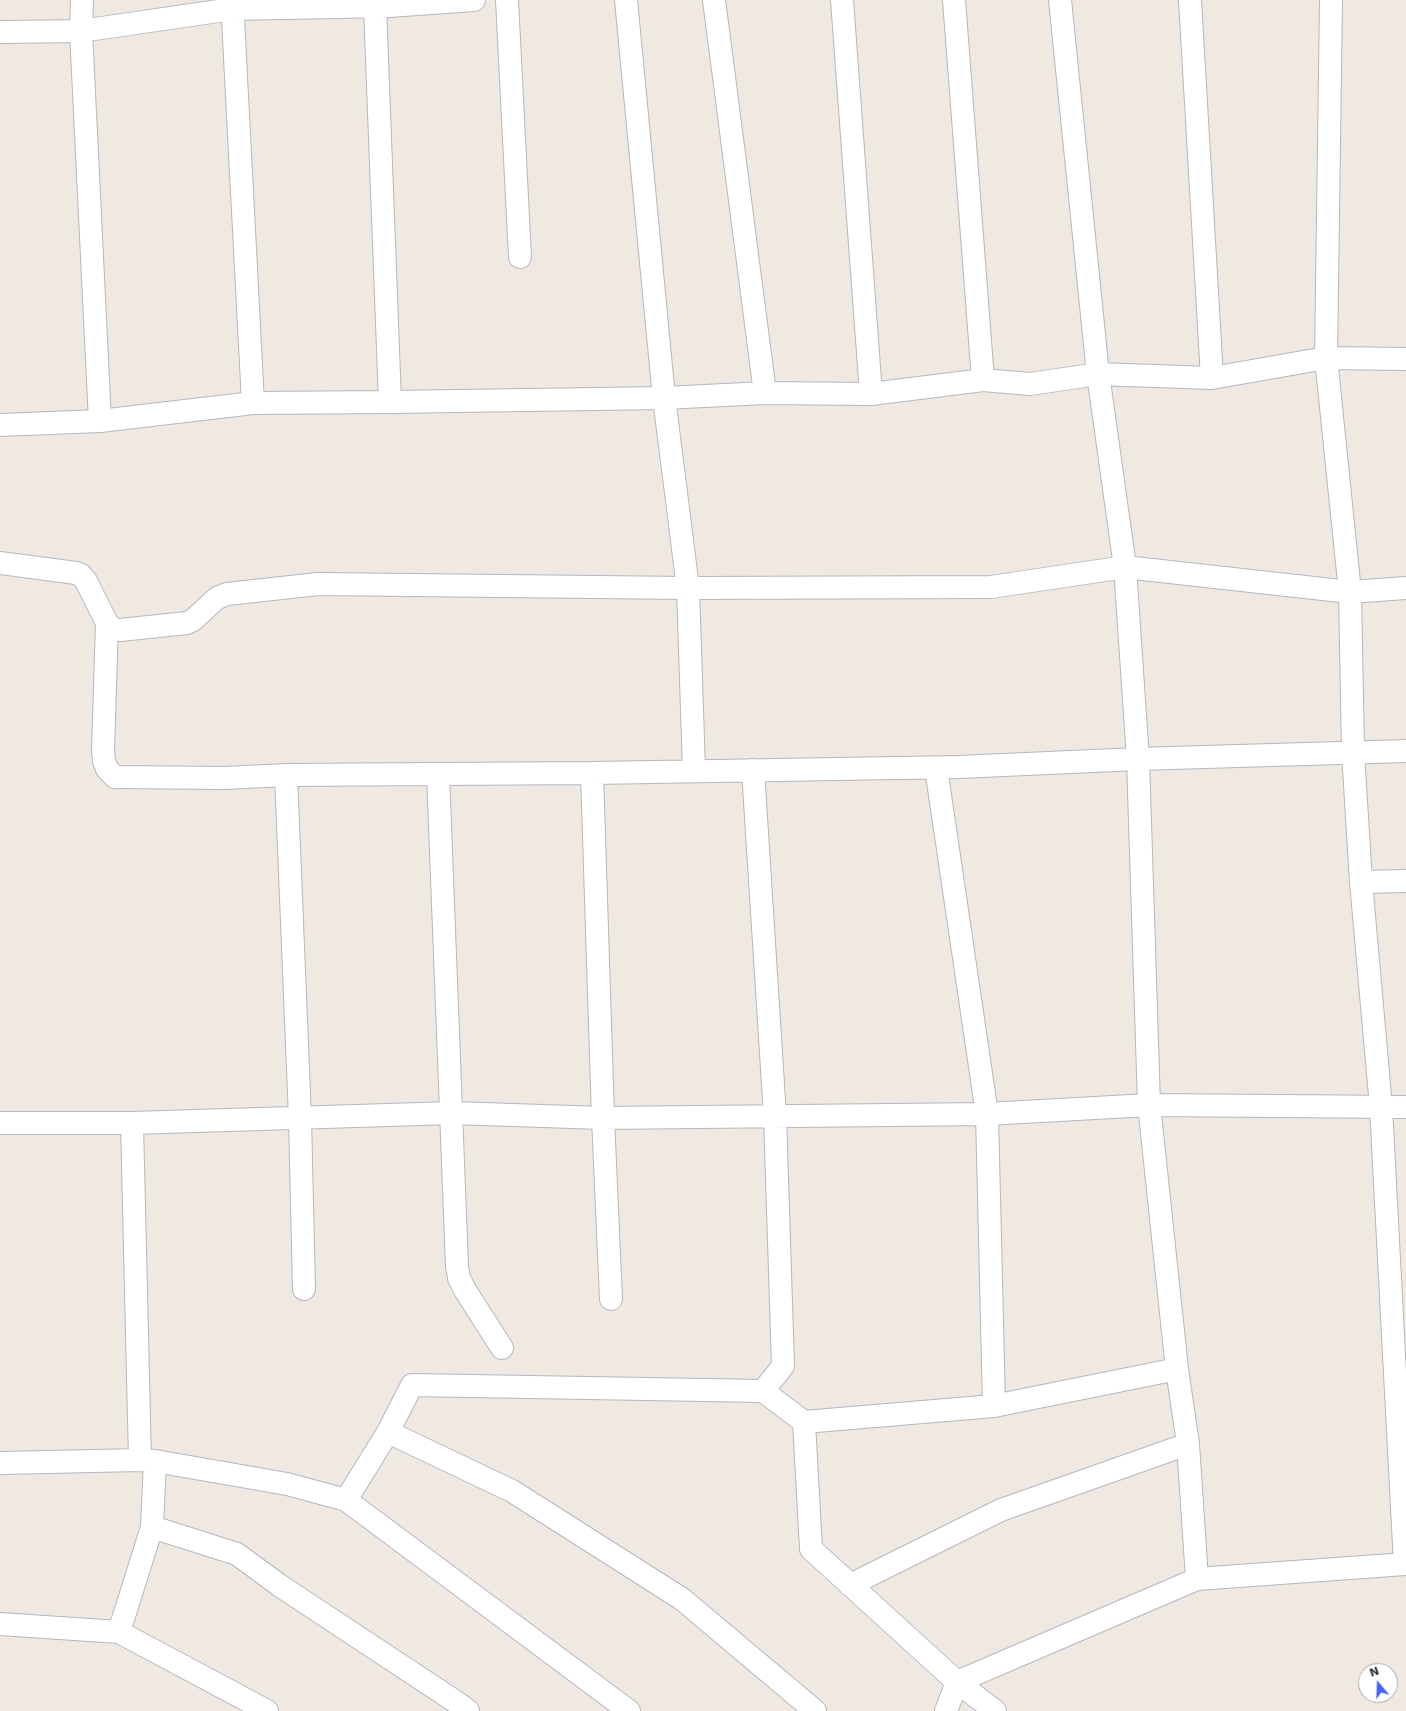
<!DOCTYPE html>
<html>
<head>
<meta charset="utf-8">
<style>
  body { margin:0 }
  #map { position:relative; width:1406px; height:1711px; overflow:hidden; background:#efe9e1; font-family:"DejaVu Sans",sans-serif }
  canvas { display:block }
  .north { position:absolute; left:1358px; top:1663px; width:40px; height:40px; box-sizing:border-box; background:#fff; border:1px solid #ababab; border-radius:50%; rotate:341deg; font-size:11px; font-weight:700; line-height:16px; text-align:center; color:#2e2e2e }
  .north::after { content:''; display:block; margin:auto; width:14px; height:18px; background:#4264fb; clip-path:polygon(50% 0,100% 100%,50% 72%,0 100%) }
</style>
</head>
<body>
<div id="map">
<canvas width="1406" height="1711"></canvas>
<div class="north">N</div>
</div>
<script>
const ctx = document.querySelector('canvas').getContext('2d');
ctx.lineJoin = 'round';
function toPath(rows) {
  const path = new Path2D();
  for (const r of rows) {
    path.moveTo(r[0], r[1]);
    for (let i = 2; i < r.length; i += 2) path.lineTo(r[i], r[i + 1]);
  }
  return path;
}
function trace(path, color, width, dash) {
  ctx.strokeStyle = color;
  ctx.lineWidth = width;
  ctx.lineCap = dash ? 'butt' : 'round';
  ctx.setLineDash(dash || []);
  ctx.stroke(path);
}
const minor = toPath([
  [82,0,81,31,100,421],
  [232,0,253,403],
  [507,0,520,257],
  [626,0,664,398,688,588,694,771],
  [714,0,765,393],
  [842,0,871,394],
  [954,0,983,380],
  [1060,0,1098,374,1125,567,1138,759,1149,1105,1177,1369,1188,1444,1197,1579],
  [1190,0,1212,378],
  [375,6,390,402],
  [0,32,81,31,232,9,389,6,474,0],
  [0,425,100,421,253,403,390,402,664,398,765,393,871,394,983,380,1030,384,1098,374,1212,378,1326,358,1406,359],
  [0,563,76,573,81,575,86,581,107,623,114,629,120,630,187,623,193,620,217,598,227,594,318,584,688,588,991,587,1125,567,1350,592,1406,588],
  [107,623,103,750,104,761,107,769,115,777,225,778,286,775,592,773,959,767,1138,759,1406,751],
  [753,770,775,1116,783,1366,763,1391,804,1422,811,1549,957,1682,1197,1579,1405,1564,1381,1107,1361,882,1353,752,1350,592,1326,358,1331,0],
  [592,773,603,1118,611,1299],
  [438,774,457,1266,459,1278,465,1290,502,1348],
  [286,775,300,1118,304,1289],
  [1361,882,1406,881],
  [0,1123,132,1123,452,1113,603,1118,987,1114,1149,1105,1406,1107],
  [132,1123,140,1460],
  [994,1406,1177,1369],
  [804,1422,994,1406,987,1114,936,768],
  [388,1432,412,1385,763,1391],
  [0,1463,140,1460,155,1461,287,1484,346,1500,629,1711],
  [346,1500,388,1432,512,1491,682,1599,815,1711],
  [152,1527,237,1554,279,1585,459,1704,468,1711],
  [850,1585,1001,1510,1188,1444],
  [0,1624,119,1632,267,1711],
  [119,1632,152,1527,155,1461],
  [946,1711,957,1682,995,1711]
]);
trace(minor, '#b4b7c1', 24);
trace(minor, '#fff', 22);
</script>
</body>
</html>
